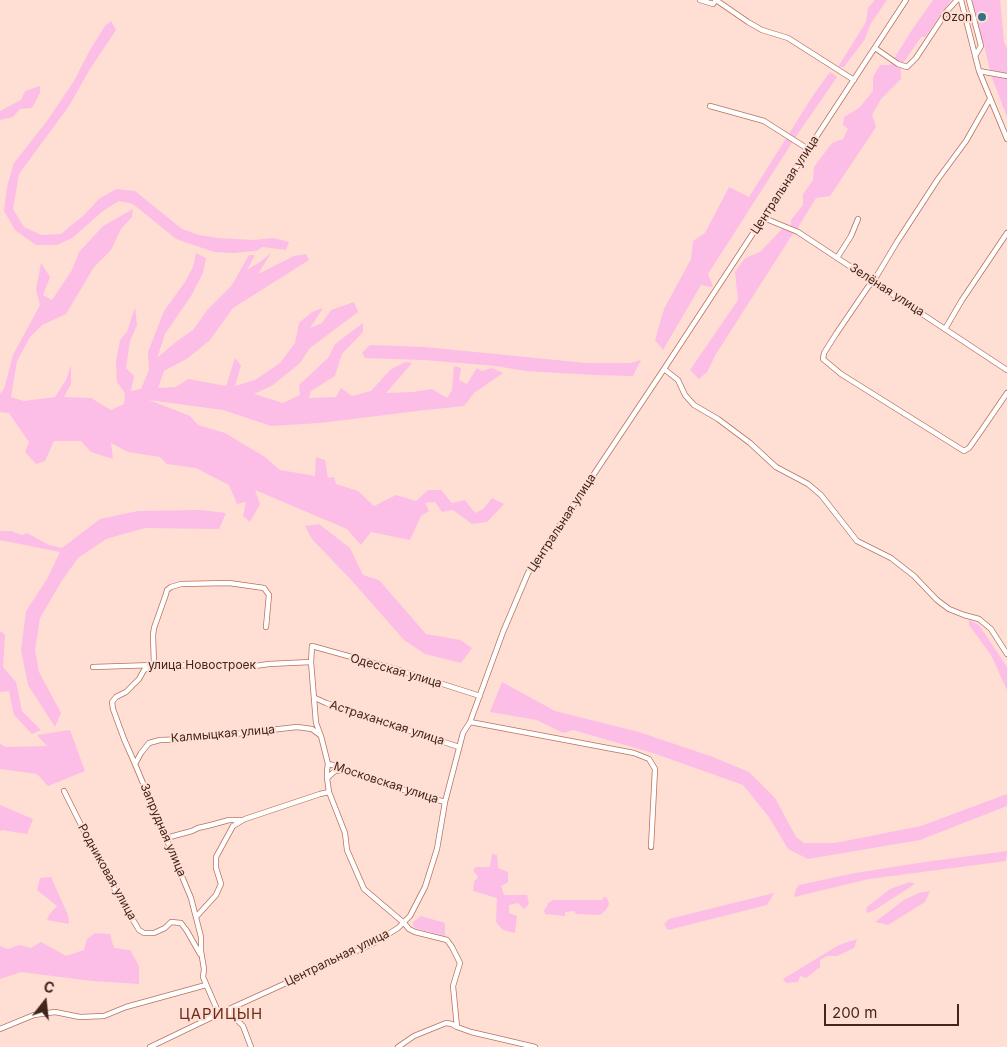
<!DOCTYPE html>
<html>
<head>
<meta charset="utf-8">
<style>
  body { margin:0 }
  #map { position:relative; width:1007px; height:1047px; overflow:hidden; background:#ffded4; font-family:Inter,sans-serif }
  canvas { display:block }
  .north { position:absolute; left:20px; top:977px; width:50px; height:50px; -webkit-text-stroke:4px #ffded4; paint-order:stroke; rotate:16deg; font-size:14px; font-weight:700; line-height:20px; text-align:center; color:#42251b }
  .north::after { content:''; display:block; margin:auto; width:18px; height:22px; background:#42251b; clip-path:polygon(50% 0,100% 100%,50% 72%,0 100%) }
  .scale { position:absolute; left:824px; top:1004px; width:135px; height:22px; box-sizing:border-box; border:2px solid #42251b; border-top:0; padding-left:6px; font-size:15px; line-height:18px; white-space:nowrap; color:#42251b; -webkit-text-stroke:4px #ffded4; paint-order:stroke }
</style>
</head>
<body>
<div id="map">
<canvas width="1007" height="1047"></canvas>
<div class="north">С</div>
<div class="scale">200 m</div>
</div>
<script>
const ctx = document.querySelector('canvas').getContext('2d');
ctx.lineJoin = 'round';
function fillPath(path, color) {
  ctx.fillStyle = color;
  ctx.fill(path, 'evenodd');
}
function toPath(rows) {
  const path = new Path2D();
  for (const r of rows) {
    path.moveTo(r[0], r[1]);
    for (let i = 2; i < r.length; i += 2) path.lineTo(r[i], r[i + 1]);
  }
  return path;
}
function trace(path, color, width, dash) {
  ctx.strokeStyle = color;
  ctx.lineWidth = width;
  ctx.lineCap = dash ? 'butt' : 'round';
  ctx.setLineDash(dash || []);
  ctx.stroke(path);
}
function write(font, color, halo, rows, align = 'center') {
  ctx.font = font + ' Inter,sans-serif';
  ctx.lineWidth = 4;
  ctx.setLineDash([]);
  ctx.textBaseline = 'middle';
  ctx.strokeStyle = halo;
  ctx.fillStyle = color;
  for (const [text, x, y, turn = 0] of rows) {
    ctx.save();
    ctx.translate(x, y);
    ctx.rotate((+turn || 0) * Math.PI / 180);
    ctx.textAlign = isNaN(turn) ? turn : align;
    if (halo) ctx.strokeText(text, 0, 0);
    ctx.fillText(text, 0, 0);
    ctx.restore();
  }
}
const green = toPath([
  [875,0,887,0,871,23,865,39,844,67,838,67,866,22,868,8],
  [933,0,951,0,925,37,921,37,901,66,901,79,881,99,872,115,876,127,830,196,816,198,797,229,791,226,791,220,803,205,803,194,813,180,814,167,832,143,843,139,848,129,843,125,844,117,859,108,873,91,873,77,880,65,890,65,912,30],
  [972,0,1000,0,1004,42,1007,48,1007,117,991,75,984,45,976,21],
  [111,21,116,30,90,69,69,106,19,174,13,209,24,227,41,235,61,234,84,215,99,199,116,189,135,191,182,229,199,235,218,238,253,240,274,238,289,242,286,250,262,247,257,251,233,253,214,252,176,239,133,204,119,201,103,211,72,238,57,245,36,245,15,230,4,211,7,187,14,163,47,121,74,81,90,50,105,26],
  [830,72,837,77,797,135,708,274,713,286,711,287,701,285,663,350,655,340,664,309,691,259,693,241,705,233,729,187,749,197,814,94],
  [40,86,40,93,32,108,20,109,13,117,0,120,0,111,21,100,25,91],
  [133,209,132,217,121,229,111,250,94,267,66,314,42,325,30,337,17,361,11,397,24,401,55,397,66,380,71,365,71,384,64,397,91,398,111,410,124,404,125,393,117,382,116,361,120,340,127,332,135,307,137,325,130,341,126,368,134,376,131,391,141,389,149,370,148,352,164,311,185,282,193,267,196,253,206,258,203,273,191,296,165,334,157,358,177,341,193,330,208,309,232,285,249,255,255,255,247,270,260,262,271,253,258,274,294,256,306,254,309,260,233,308,210,340,188,358,164,371,158,388,176,387,188,379,226,386,235,358,241,365,235,386,255,380,280,363,295,343,299,323,312,312,323,308,310,328,322,323,331,310,354,302,358,312,310,348,300,363,273,385,254,394,283,403,300,395,299,385,328,358,335,344,363,323,363,332,342,354,335,376,311,391,309,398,336,397,341,388,352,396,371,391,390,370,405,362,412,363,386,393,413,392,432,389,447,398,452,390,454,366,461,368,459,380,467,384,477,368,482,371,492,368,503,373,474,393,464,406,426,410,320,423,271,426,223,410,149,400,190,416,198,425,225,433,265,457,280,470,315,476,316,457,325,460,328,478,334,477,336,484,358,491,374,506,396,495,416,501,428,490,441,490,452,503,465,500,475,513,483,509,492,498,504,504,487,522,472,524,453,510,442,512,435,502,425,503,429,511,421,516,410,540,371,532,361,545,347,529,255,490,260,504,250,522,243,516,246,502,237,504,229,485,196,468,167,464,160,457,128,452,111,443,113,459,91,452,81,441,54,441,45,461,36,464,25,452,29,442,9,413,0,412,0,394,4,389,13,355,40,305,36,290,41,263,50,277,43,295,52,300,72,270,79,252,103,226],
  [783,228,794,232,716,354,707,372,699,379,690,370,738,300,735,272,745,258,760,252],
  [370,345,425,347,586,363,630,363,641,360,633,376,594,375,525,371,496,366,424,360,365,358,362,353],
  [201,510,226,513,219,529,145,528,106,539,78,558,61,582,40,618,35,650,39,672,61,713,55,727,28,685,21,650,26,611,47,579,60,552,0,540,0,531,11,531,22,535,27,533,49,545,62,548,100,519,138,511],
  [319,524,350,548,363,575,379,580,426,634,460,640,472,648,461,663,425,654,404,640,353,582,312,539,305,526],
  [969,620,979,625,1007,667,1007,690,991,655,969,625],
  [0,631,5,635,3,667,16,682,22,711,41,730,32,734,14,715,9,691,0,692],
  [502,682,555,711,639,732,713,757,749,772,775,798,796,837,804,843,835,843,921,826,1007,794,1007,806,920,840,808,859,788,849,769,817,743,785,653,753,573,730,563,733,537,720,490,712],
  [70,730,85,771,48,786,37,774,0,769,0,744,6,747,47,746,37,735],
  [0,805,33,819,27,834,2,830,0,831],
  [1007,851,1006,861,869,879,794,897,796,889,799,885,855,873,925,862],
  [492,854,497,855,498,868,508,872,508,882,501,886,504,895,527,895,529,904,524,909,518,903,509,905,509,913,517,916,515,933,503,930,496,922,497,898,473,891,474,882,478,877,473,870,476,867,490,867],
  [51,877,68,915,69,924,47,920,49,915,57,906,37,890,40,878],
  [910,882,915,884,873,911,866,913,867,907,890,889],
  [930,891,925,902,888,925,875,922,904,900,919,893],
  [774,893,767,905,668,930,664,924,669,919],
  [603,897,607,898,609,904,606,910,600,915,576,914,574,911,565,912,565,916,545,914,544,910,547,906,548,903,553,900,603,900],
  [421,916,445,923,445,936,415,928,412,923],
  [95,933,110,934,114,948,130,950,139,966,139,984,92,981,21,972,0,979,0,946,8,949,19,945,31,948,41,942,66,956,84,950,87,939],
  [857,939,854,948,837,956,827,956,820,960,820,967,806,978,800,976,798,982,786,983,783,979,839,945]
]);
const minor = toPath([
  [700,0,713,4,716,0],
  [716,0,748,22,762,30,788,38,854,80],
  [961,0,979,71,1007,139],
  [969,0,981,46,975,56],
  [875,48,898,64,907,67,916,58,947,11,957,0],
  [979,71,1007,76],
  [990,99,966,141,938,179,897,242,873,282,868,287,836,334,824,353,823,359,841,374,964,451,969,448,981,431,1007,393],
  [710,106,764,121,808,149],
  [764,218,798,232,1007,370],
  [837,258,851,236,858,219],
  [945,329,962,300,1007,233],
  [664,369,678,380,685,395,694,405,718,419,750,443,776,467,808,484,821,495,857,541,891,558,914,576,937,600,949,609,964,615,979,619,991,629,1007,654],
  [93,667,154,665,255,666,269,664,311,662],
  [315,698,326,703,459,747],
  [470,722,634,753,649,759,655,769,651,847],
  [135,764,141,753,149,743,160,740,190,739,297,727,312,729,320,735],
  [328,764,338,766,346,770,397,788,445,802],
  [327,778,327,770,328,764,321,736,316,723,311,662,312,646,402,671,480,696],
  [64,791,104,871,139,930,144,933,154,933,165,928,171,922,181,923,187,931,200,954],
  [329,792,345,833,347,850,364,889,404,923,409,929,415,932,447,940,452,947,460,963,453,986,457,1027],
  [166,838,192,831,198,828,211,825,229,820,242,820],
  [196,917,216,895,221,884,216,868,216,857,233,826,245,819,320,794,329,792,327,778,335,771,346,770],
  [227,1010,243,1026,251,1047],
  [219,1014,203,977,204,969,201,951,201,937,191,898,135,764,124,739,113,709,112,702,116,697,126,692,139,679,144,670,154,665,153,635,154,628,166,594,167,590,171,587,181,584,229,583,264,588,269,595,266,627],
  [0,1029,34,1015,55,1012,80,1017,104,1016,126,1007,206,985],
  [150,1047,227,1010,374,943,398,928,410,916,425,887,437,849,445,802,463,733,470,722,503,632,528,573,664,369,906,0],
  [398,1047,414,1036,446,1023,452,1024,457,1027,471,1032,535,1047]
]);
const markers = [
  [982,17,5,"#327486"]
];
const poiNames = [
  ["Ozon",972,17]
];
const streetNames = [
  ["Центральная улица",785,185,-57],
  ["Зелёная улица",887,290,33],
  ["Центральная улица",562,523,-57],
  ["улица Новостроек",202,665],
  ["Одесская улица",396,671,16],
  ["Астраханская улица",387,723,18],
  ["Калмыцкая улица",223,734,-5],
  ["Московская улица",386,783,18],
  ["Запрудная улица",163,830,67],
  ["Родниковая улица",107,872,61],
  ["Центральная улица",337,958,-26]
];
const quarterNames = [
  ["ЦАРИЦЫН",221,1014]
];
fillPath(green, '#fcbde7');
trace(minor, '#b9725b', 6);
trace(minor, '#fff', 4.5);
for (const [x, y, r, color] of markers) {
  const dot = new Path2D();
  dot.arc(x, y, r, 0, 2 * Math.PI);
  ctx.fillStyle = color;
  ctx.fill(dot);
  trace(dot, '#ffded4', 2);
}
write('12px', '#42251b', '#ffded4', poiNames, 'right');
write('12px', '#42251b', '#ffded4', streetNames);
ctx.letterSpacing = '1px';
write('15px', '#6c2d17', '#ffded4', quarterNames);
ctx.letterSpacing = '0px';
</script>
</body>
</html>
